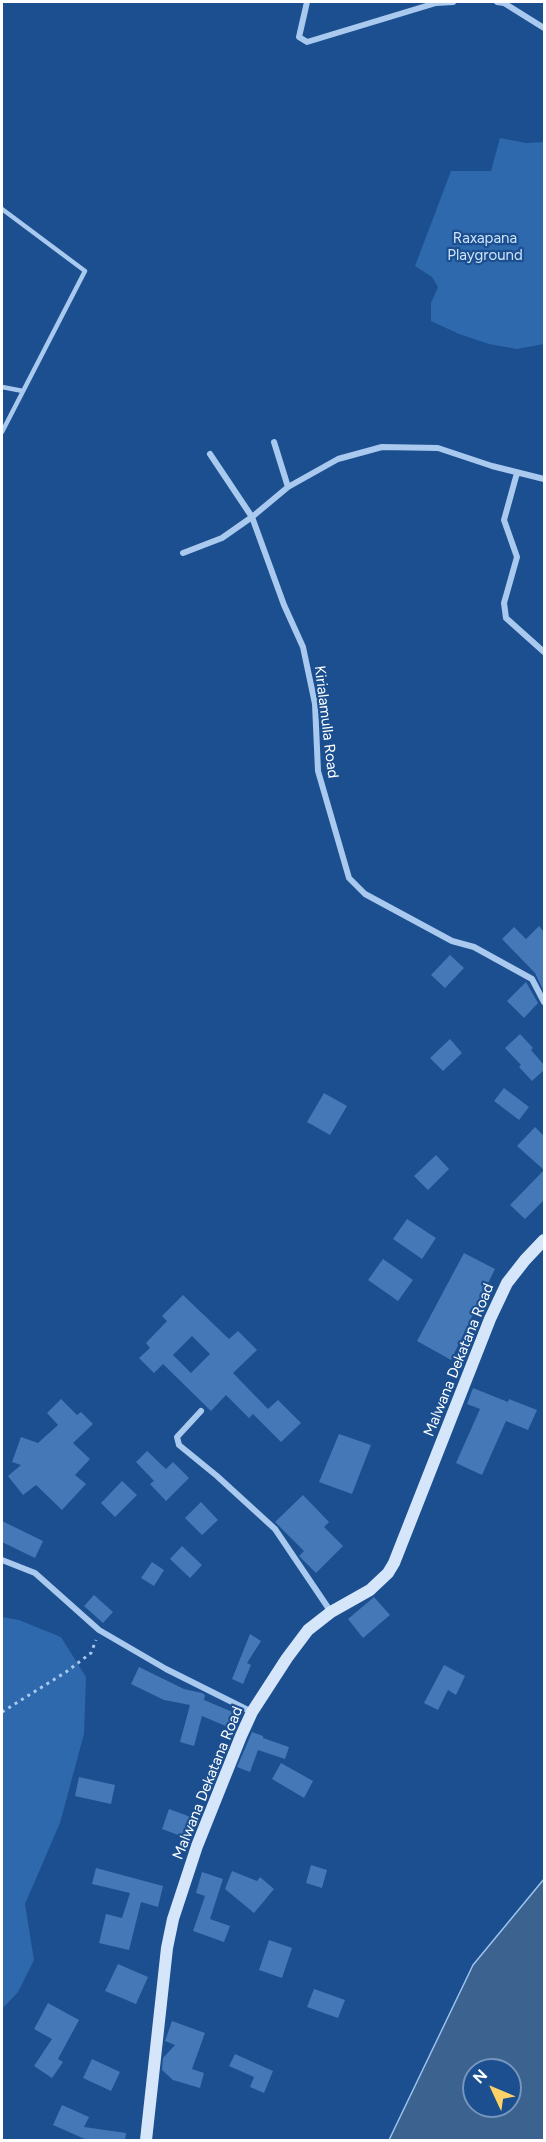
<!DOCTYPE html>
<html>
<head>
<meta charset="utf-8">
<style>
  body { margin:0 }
  #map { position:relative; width:546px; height:2142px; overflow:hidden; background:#1b4f8f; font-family:Figtree,sans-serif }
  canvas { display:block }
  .frame { position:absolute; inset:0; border:3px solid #fff; pointer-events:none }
  .north { position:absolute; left:462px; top:2058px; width:60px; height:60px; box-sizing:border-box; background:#1b4f8f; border:2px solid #7695bc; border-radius:50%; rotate:314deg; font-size:16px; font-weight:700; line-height:24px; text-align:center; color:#fff }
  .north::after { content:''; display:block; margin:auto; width:21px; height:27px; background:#ffd166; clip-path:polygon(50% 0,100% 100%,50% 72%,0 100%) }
</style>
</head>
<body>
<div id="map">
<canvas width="546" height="2142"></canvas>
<div class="frame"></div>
<div class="north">N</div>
</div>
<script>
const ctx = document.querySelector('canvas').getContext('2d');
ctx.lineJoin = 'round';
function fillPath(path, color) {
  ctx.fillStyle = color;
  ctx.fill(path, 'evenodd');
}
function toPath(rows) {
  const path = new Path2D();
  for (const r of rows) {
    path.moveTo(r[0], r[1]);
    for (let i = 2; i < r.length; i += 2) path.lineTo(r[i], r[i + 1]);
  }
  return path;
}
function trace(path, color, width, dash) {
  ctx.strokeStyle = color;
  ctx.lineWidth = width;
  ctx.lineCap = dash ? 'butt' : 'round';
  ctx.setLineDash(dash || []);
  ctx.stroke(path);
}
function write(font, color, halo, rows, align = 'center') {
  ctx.font = font + ' Figtree,sans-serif';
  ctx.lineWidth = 4.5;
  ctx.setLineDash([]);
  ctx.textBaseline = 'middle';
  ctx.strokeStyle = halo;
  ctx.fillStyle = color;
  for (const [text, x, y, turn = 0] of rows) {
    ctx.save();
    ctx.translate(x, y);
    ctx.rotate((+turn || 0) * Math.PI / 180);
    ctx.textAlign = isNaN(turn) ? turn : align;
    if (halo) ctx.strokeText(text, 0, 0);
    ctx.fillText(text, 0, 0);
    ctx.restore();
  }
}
const green = toPath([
  [500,138,526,143,544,142,544,344,517,349,489,344,459,334,431,321,431,303,438,287,432,277,415,266,451,171,491,171],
  [2,1617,19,1620,61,1637,86,1677,84,1734,60,1823,25,1904,34,1960,18,1992,2,2009]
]);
const water = toPath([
  [544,1879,544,2140,389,2140,473,1965,544,1879],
  [474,2070,510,2070,510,2106,474,2106,474,2070]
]);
const building = toPath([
  [539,926,544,932,544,992,535,973,502,939,514,927,526,939],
  [450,955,464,968,445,988,431,975],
  [526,982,538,1003,524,1018,507,1001],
  [520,1034,533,1048,531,1050,544,1065,544,1070,532,1081,519,1067,521,1065,505,1048],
  [450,1039,462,1053,443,1071,430,1058],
  [504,1088,529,1107,519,1120,494,1101],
  [324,1093,347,1106,330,1135,307,1122],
  [535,1127,544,1136,544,1200,525,1219,510,1205,544,1170,517,1146],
  [436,1155,449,1169,428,1190,414,1176],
  [407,1219,436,1238,422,1259,393,1239],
  [464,1253,495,1269,451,1360,417,1341],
  [383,1259,413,1280,398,1301,368,1280],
  [183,1295,229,1339,238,1331,257,1350,233,1373,268,1409,278,1400,301,1423,281,1442,253,1414,249,1418,226,1395,211,1411,163,1364,154,1373,139,1358,150,1348,146,1343,167,1321,162,1316],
  [192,1336,210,1354,191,1373,173,1355],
  [473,1388,508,1402,509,1399,537,1410,528,1430,506,1421,482,1475,456,1463,480,1409,467,1404],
  [61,1399,77,1415,81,1412,93,1424,73,1443,90,1459,75,1475,86,1484,62,1510,36,1485,23,1495,8,1476,21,1465,12,1462,21,1437,38,1443,58,1425,47,1413],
  [339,1434,371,1445,352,1494,319,1482],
  [147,1451,166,1469,173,1462,189,1478,166,1501,150,1484,154,1481,136,1462],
  [122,1481,137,1495,115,1517,101,1503],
  [303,1495,329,1522,324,1527,343,1546,316,1573,299,1556,304,1551,275,1522],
  [201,1502,218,1520,202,1535,185,1518],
  [2,1521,43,1541,35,1558,2,1542],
  [182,1546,202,1565,190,1578,170,1559],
  [152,1562,164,1570,154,1586,141,1578],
  [94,1595,113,1612,103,1623,84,1606],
  [374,1597,390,1615,363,1638,348,1619],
  [250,1634,261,1641,247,1663,251,1665,243,1684,232,1679],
  [444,1665,465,1676,456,1695,448,1690,438,1710,424,1703],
  [139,1667,184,1689,202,1693,205,1695,204,1700,235,1713,228,1727,202,1716,194,1746,180,1742,190,1705,164,1700,131,1684],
  [252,1732,263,1736,263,1738,289,1747,285,1759,258,1750,250,1772,237,1767],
  [281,1763,313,1781,304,1798,272,1779],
  [79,1777,115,1785,111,1804,75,1796],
  [169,1809,196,1819,189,1839,162,1829],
  [311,1865,327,1870,322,1888,306,1883],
  [96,1868,163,1886,158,1907,141,1902,129,1950,99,1943,106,1914,122,1918,130,1893,92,1884],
  [232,1871,257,1881,260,1877,274,1889,254,1913,225,1889],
  [202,1872,223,1879,210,1919,230,1926,224,1942,193,1931,205,1896,196,1893],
  [269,1940,292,1948,282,1978,259,1970],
  [118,1964,148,1977,136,2004,105,1991],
  [314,1989,345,2000,338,2018,307,2007],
  [48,2003,79,2020,58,2059,63,2062,52,2078,34,2066,52,2039,34,2029],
  [172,2021,205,2033,192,2069,204,2073,200,2088,173,2080,162,2070,163,2058,175,2045,165,2041],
  [235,2054,273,2071,264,2093,250,2087,254,2077,229,2066],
  [92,2059,120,2072,111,2091,83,2078],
  [62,2105,89,2117,84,2127,126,2133,125,2140,87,2140,53,2125]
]);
const path = toPath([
  [2,1712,66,1672,91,1653,96,1640]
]);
const service = toPath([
  [2,209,85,271,2,432],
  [2,387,23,391]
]);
const minor = toPath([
  [307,2,299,37,307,42,436,3,453,2],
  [497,2,504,3,544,28],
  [274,442,288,487],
  [517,473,504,520,517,557,504,603,506,618,544,652],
  [544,479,492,466,438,448,382,447,338,459,288,487,252,517,284,605,303,647,315,704,318,771,349,878,365,894,452,941,474,947,532,979,544,1002],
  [183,553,222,538,252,517,210,454],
  [201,1411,177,1437,179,1445,217,1476,275,1529,331,1612],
  [2,1560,35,1573,99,1630,166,1669,252,1712]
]);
const secondary = toPath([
  [146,2140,167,1948,173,1919,197,1846,241,1736,252,1712,287,1658,308,1630,331,1612,370,1590,388,1573,394,1563,490,1319,507,1283,525,1260,544,1240]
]);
const parkNames = [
  ["Raxapana",485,239],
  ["Playground",485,256]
];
const streetNames = [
  ["Kirialamulla Road",326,722,83],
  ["Malwana Dekatana Road",459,1360,-68],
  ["Malwana Dekatana Road",208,1783,-68]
];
fillPath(green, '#2e69ad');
fillPath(water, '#3c6290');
trace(water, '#9cc4f0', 1.5);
fillPath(building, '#4478b7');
trace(path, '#a9c9ee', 3, [3, 4.5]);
trace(service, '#a9c9ee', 4.5);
trace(minor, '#a9c9ee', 6);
trace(secondary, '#d6e6fa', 12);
write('15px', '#cfe3fa', '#1b4f8f', parkNames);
write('15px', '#fff', '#1b4f8f', streetNames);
</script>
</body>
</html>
